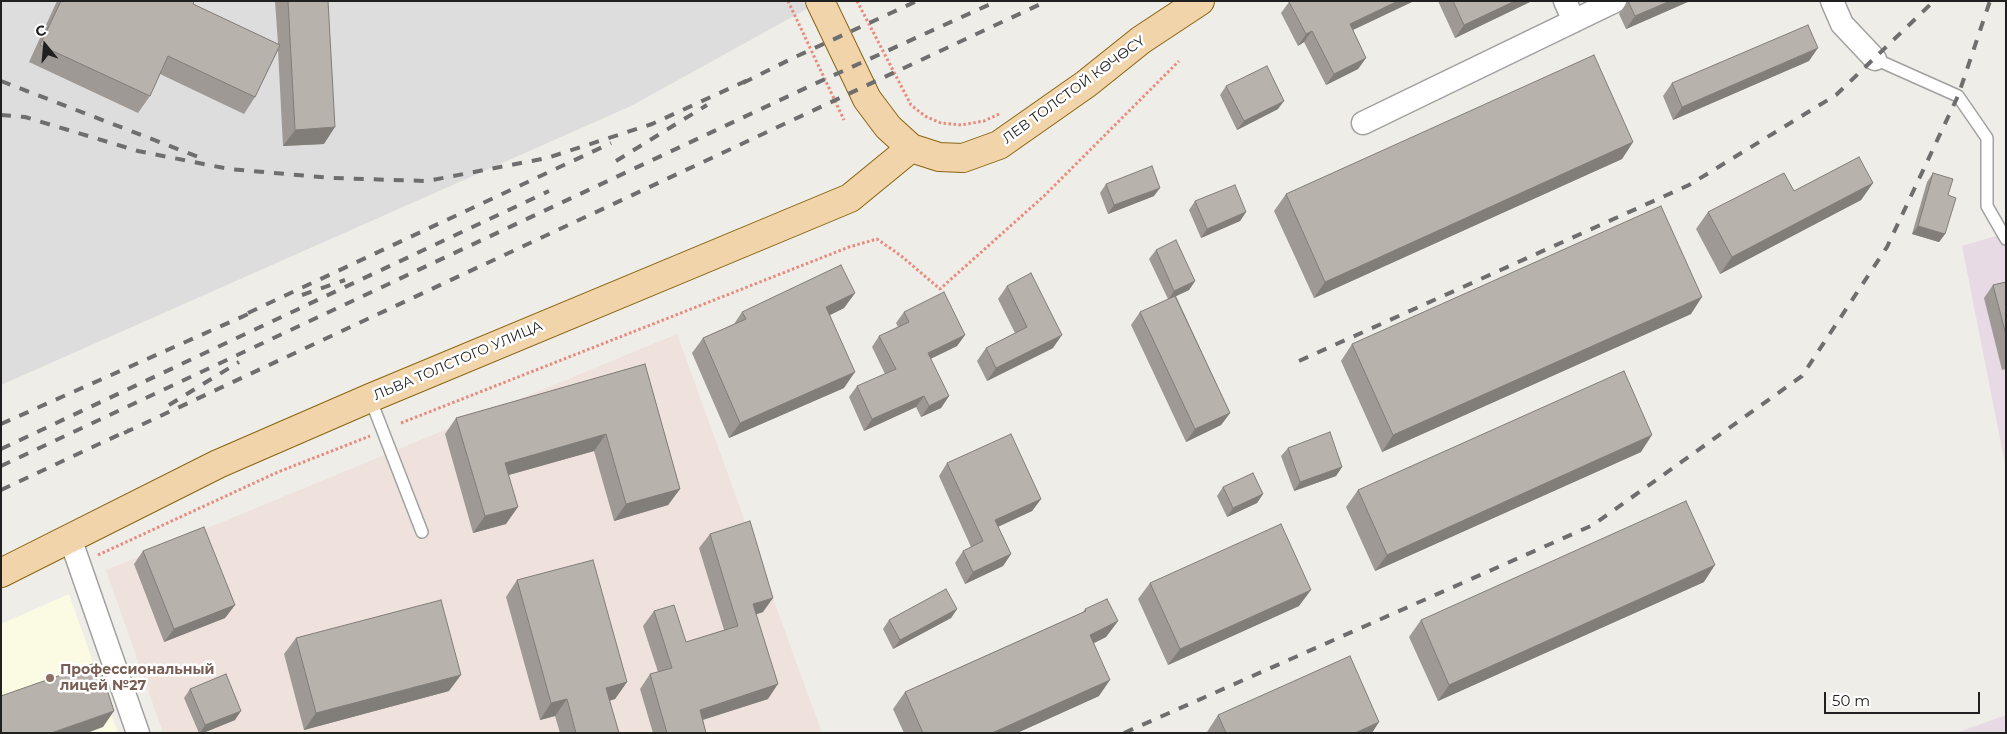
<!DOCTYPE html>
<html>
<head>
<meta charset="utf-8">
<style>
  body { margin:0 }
  #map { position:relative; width:2007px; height:734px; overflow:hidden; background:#efede7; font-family:Montserrat,sans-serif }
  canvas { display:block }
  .frame { position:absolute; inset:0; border:2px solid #202020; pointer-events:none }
  .north { position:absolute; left:20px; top:20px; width:50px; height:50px; -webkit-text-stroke:4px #fff; paint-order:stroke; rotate:343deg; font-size:14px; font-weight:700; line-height:20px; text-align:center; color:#202020 }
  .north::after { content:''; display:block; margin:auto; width:18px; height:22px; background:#202020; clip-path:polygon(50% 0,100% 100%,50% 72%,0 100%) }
  .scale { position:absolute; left:1824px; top:692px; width:156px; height:22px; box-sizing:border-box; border:2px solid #202020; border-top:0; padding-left:6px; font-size:15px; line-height:18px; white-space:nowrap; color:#202020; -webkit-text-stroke:4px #fff; paint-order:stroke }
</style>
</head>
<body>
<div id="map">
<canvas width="2007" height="734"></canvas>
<div class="frame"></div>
<div class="north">С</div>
<div class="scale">50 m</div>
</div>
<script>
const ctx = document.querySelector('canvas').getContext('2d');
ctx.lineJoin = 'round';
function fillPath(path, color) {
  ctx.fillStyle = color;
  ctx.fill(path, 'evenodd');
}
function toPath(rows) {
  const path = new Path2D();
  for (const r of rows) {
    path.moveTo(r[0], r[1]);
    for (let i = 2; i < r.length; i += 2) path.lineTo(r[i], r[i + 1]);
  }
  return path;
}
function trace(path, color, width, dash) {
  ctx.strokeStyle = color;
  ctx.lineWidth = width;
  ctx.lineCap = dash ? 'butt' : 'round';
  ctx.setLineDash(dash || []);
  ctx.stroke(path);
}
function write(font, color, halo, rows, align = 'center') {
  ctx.font = font + ' Montserrat,sans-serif';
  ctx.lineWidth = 5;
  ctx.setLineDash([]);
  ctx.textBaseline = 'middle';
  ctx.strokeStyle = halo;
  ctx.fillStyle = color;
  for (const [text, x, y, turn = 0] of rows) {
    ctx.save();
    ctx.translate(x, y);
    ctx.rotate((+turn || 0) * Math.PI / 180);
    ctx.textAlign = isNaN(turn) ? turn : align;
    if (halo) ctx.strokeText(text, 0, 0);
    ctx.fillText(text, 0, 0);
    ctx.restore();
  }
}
const residential = toPath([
  [1,1,821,1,631,106,1,385]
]);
const industrial = toPath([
  [2006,233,2006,469,1962,246],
  [2006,715,2006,733,1956,733]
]);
const education = toPath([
  [69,594,118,733,1,733,1,624]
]);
const military = toPath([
  [677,334,822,733,163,733,106,570]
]);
const path = toPath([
  [788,1,844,120],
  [857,1,911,105,925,116,941,123,961,125,984,121,999,114],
  [401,423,849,247,877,239,900,255,940,289,1044,196,1179,61],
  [98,555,278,472,370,436]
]);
const lane = toPath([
  [1875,59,1958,96,1987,138,1987,206,2006,239],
  [370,398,422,532]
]);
const street = toPath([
  [1565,1,1574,21],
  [1832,1,1842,24,1875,59],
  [1363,123,1615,1],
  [70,538,138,733]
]);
const primary = toPath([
  [820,1,867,99,888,127,911,148,939,157,963,158,999,145,1086,84,1141,40,1200,1],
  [1,573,218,464,370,398,850,198,911,148]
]);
const rail = toPath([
  [1,81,201,158],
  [743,83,793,58,917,1],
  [1,115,25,117,138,151,229,169,332,178,427,181,547,158,652,124,748,80],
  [616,161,707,105],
  [302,295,345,280],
  [248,313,611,143],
  [1299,361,1689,185,1836,95,1934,1],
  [169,405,239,362],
  [1,424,255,311],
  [124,433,1047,1],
  [1,449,549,191],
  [1,466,810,86,997,1],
  [1,490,129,430],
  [1124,733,1593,525,1802,376,1887,247,1958,96,1990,1]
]);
const wall = toPath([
  [57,1,194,1,193,4,278,44,275,1,328,1,324,144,283,146,278,50,255,97,244,114,160,74,150,96,138,113,29,62],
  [1414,1,1353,30,1366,58,1358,69,1326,85,1304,42,1298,46,1281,13,1289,2],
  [1438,1,1532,1,1455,38],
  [1628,1,1690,1,1626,29,1619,14],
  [1809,61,1673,120,1663,96,1672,83],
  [1226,86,1278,109,1237,130,1220,95],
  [1633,142,1622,159,1314,298,1274,211,1286,194],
  [1933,173,1948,195,1945,234,1939,242,1912,234,1927,182],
  [1873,183,1861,200,1720,274,1696,229,1708,212,1794,191],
  [1106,184,1154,196,1108,214,1100,193],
  [1195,201,1246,212,1240,221,1201,238,1189,210],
  [1156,250,1195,281,1189,290,1176,296,1230,413,1221,425,1186,442,1131,325,1140,312,1168,299,1149,259],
  [2006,282,2006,369,2002,370,1984,298,1993,285],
  [1007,286,1053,348,987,381,977,361,986,348,1015,333,998,299],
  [855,293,844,308,830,315,844,388,729,438,692,353,703,338,734,324,742,312],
  [904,312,965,335,957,346,930,359,949,396,941,408,921,417,916,407,864,431,849,397,857,386,885,374,872,347,879,336,898,327,896,323],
  [1691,314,1382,452,1341,361,1352,344],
  [645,364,680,489,668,505,614,521,594,451,509,475,506,524,473,533,445,434,456,418],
  [1288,448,1342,467,1336,476,1294,491,1281,456],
  [1641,452,1375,571,1346,507,1358,490],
  [947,463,1041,499,1032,511,998,527,1011,554,1003,566,965,584,955,563,963,551,971,547,939,476],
  [1223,487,1263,494,1257,503,1227,517,1217,496],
  [710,534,763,612,756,614,768,699,703,720,706,733,653,733,640,689,650,674,658,672,643,626,654,611,686,642,724,630,699,548],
  [143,551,235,605,225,618,164,642,134,564],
  [517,580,627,682,615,699,609,701,619,733,560,733,555,716,540,720,506,597],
  [1704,582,1438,701,1409,637,1421,620],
  [1150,583,1299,606,1168,665,1138,599],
  [957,609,951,618,893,649,883,629,889,620],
  [1085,609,1118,621,1106,637,1094,643,1099,696,1017,733,904,733,893,709,905,692,1083,612],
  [296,638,449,691,304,730,284,654],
  [190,689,235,720,203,733,199,733,184,698],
  [1218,715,1372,733,1207,733,1207,732]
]);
const shadedWall = toPath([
  [1398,1,1414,1,1342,35,1350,24],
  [1515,1,1532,1,1455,38,1464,25],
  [1670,1,1690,1,1626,29,1635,16],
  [1312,31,1304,42,1298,46,1306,34],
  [1818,48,1809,61,1673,120,1682,107],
  [1366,58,1358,69,1326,85,1334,74],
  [1284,101,1278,109,1237,130,1244,121],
  [335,127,324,144,283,146,295,130],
  [1633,142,1622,159,1314,298,1325,282],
  [1873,183,1861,200,1720,274,1732,257],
  [1160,188,1154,196,1108,214,1114,205],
  [1246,212,1240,221,1201,238,1207,229],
  [1918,226,1945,234,1939,242,1912,234],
  [1195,281,1189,290,1168,300,1174,291],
  [855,293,844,308,816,322,826,307],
  [1702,297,1691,314,1382,452,1393,435],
  [965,335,957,346,920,364,928,353],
  [1062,335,1053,348,987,381,996,368],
  [855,372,844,388,729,438,740,423],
  [924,396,916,407,864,431,872,419],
  [949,396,941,408,921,417,929,406],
  [1230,413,1221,425,1186,442,1195,429],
  [606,434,594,451,494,479,505,463],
  [1652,435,1641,452,1375,571,1387,555],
  [1342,467,1336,476,1294,491,1300,482],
  [680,489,668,505,614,521,626,504],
  [1263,494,1257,503,1227,517,1233,508],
  [1041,499,1032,511,986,532,995,520],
  [518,507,506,524,473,533,485,516],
  [1011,554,1003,566,965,584,973,572],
  [1715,565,1704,582,1438,701,1449,685],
  [1311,590,1299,606,1168,665,1180,649],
  [773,598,763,612,743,619,753,604],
  [235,605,225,618,164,642,174,629],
  [957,609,951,618,893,649,900,640],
  [1118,621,1106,637,1078,651,1090,635],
  [461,675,449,691,304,730,316,713],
  [1110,680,1099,696,1017,733,992,733],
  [627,682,615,699,594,705,606,688],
  [778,684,768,699,689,724,700,710],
  [567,699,555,716,540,720,551,703],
  [114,711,103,727,87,733,51,733],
  [241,711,235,720,203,733,200,733,205,725],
  [1379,722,1372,733,1355,733]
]);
const building = toPath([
  [61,1,194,1,193,4,280,45,255,97,168,56,150,96,40,45,61,1],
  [288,1,328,1,335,127,295,130,288,1],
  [1290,1,1398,1,1350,24,1366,58,1334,74,1312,31,1306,34,1289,2,1290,1],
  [1453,1,1515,1,1464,25,1453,1],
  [1628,1,1670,1,1635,16,1628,1],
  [1808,25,1818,48,1682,107,1672,83,1808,25],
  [1594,55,1633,142,1325,282,1286,194,1594,55],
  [1267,66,1284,101,1244,121,1226,86,1267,66],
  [1859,157,1873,183,1732,257,1708,212,1784,173,1794,191,1859,157],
  [1152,166,1160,188,1114,205,1106,184,1152,166],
  [1933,173,1953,179,1948,195,1956,198,1945,234,1918,226,1933,173],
  [1235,185,1246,212,1207,229,1195,201,1235,185],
  [1661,206,1702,297,1393,435,1352,344,1661,206],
  [1176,240,1195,281,1174,291,1156,250,1176,240],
  [841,265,855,293,826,307,855,372,740,423,703,338,746,319,742,312,841,265],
  [1031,273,1062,335,996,368,986,348,1027,327,1007,286,1031,273],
  [2006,282,2006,335,1993,285,2006,282],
  [944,292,965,335,928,353,949,396,929,406,924,396,872,419,857,386,896,369,879,336,909,322,904,312,944,292],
  [1175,296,1230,413,1195,429,1140,312,1175,296],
  [645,364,680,489,626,504,606,434,505,463,518,507,485,516,456,418,645,364],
  [1624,371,1652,435,1387,555,1358,490,1624,371],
  [1330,432,1342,467,1300,482,1288,448,1330,432],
  [1011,434,1041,499,995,520,1011,554,973,572,963,551,983,541,947,463,1011,434],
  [1253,473,1263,494,1233,508,1223,487,1253,473],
  [1686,501,1715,565,1449,685,1421,620,1686,501],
  [750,521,773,598,753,604,778,684,700,710,706,733,667,733,650,674,672,668,654,611,674,605,686,642,738,626,710,534,750,521],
  [1281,524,1311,590,1180,649,1150,583,1281,524],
  [204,527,235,605,174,629,143,551,204,527],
  [593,560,627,682,606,688,619,733,576,733,567,699,551,703,517,580,593,560],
  [946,589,957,609,900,640,889,620,946,589],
  [1107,599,1118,621,1090,635,1110,680,992,733,923,733,905,692,1086,611,1085,609,1107,599],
  [441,600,461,675,316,713,296,638,441,600],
  [1350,656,1379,722,1355,733,1226,733,1218,715,1350,656],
  [98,662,114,711,51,733,1,733,1,696,98,662],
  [226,674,241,711,205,725,190,689,226,674]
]);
const markers = [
  [50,678,5,"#8d6e63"]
];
const streetNames = [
  ["ЛЕВ ТОЛСТОЙ КӨЧӨСҮ",1074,90,-36],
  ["ЛЬВА ТОЛСТОГО УЛИЦА",458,361,-23]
];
const educationNames = [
  ["Профессиональный",60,670],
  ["лицей №27",60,686]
];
fillPath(residential, '#dedddd');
fillPath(industrial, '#e7dae5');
fillPath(education, '#fbfbe4');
fillPath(military, '#efe2dc');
trace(lane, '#a1a1a1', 14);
trace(street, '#a1a1a1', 25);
trace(primary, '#896412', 30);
trace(path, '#ea8a7e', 3, [2.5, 2.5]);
trace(lane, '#fff', 11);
trace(street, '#fff', 22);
trace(primary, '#f1d4aa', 28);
trace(rail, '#6e6e6e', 4, [10, 10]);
fillPath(wall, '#9e9995');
fillPath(shadedWall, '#817d79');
fillPath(building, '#b8b2ad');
trace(building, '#817d79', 1);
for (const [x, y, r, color] of markers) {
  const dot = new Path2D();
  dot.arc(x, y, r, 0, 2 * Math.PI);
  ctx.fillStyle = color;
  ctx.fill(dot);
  trace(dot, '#fff', 2);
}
write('14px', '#202020', '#fff', streetNames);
write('bold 14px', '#785e54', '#fff', educationNames, 'left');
</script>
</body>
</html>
